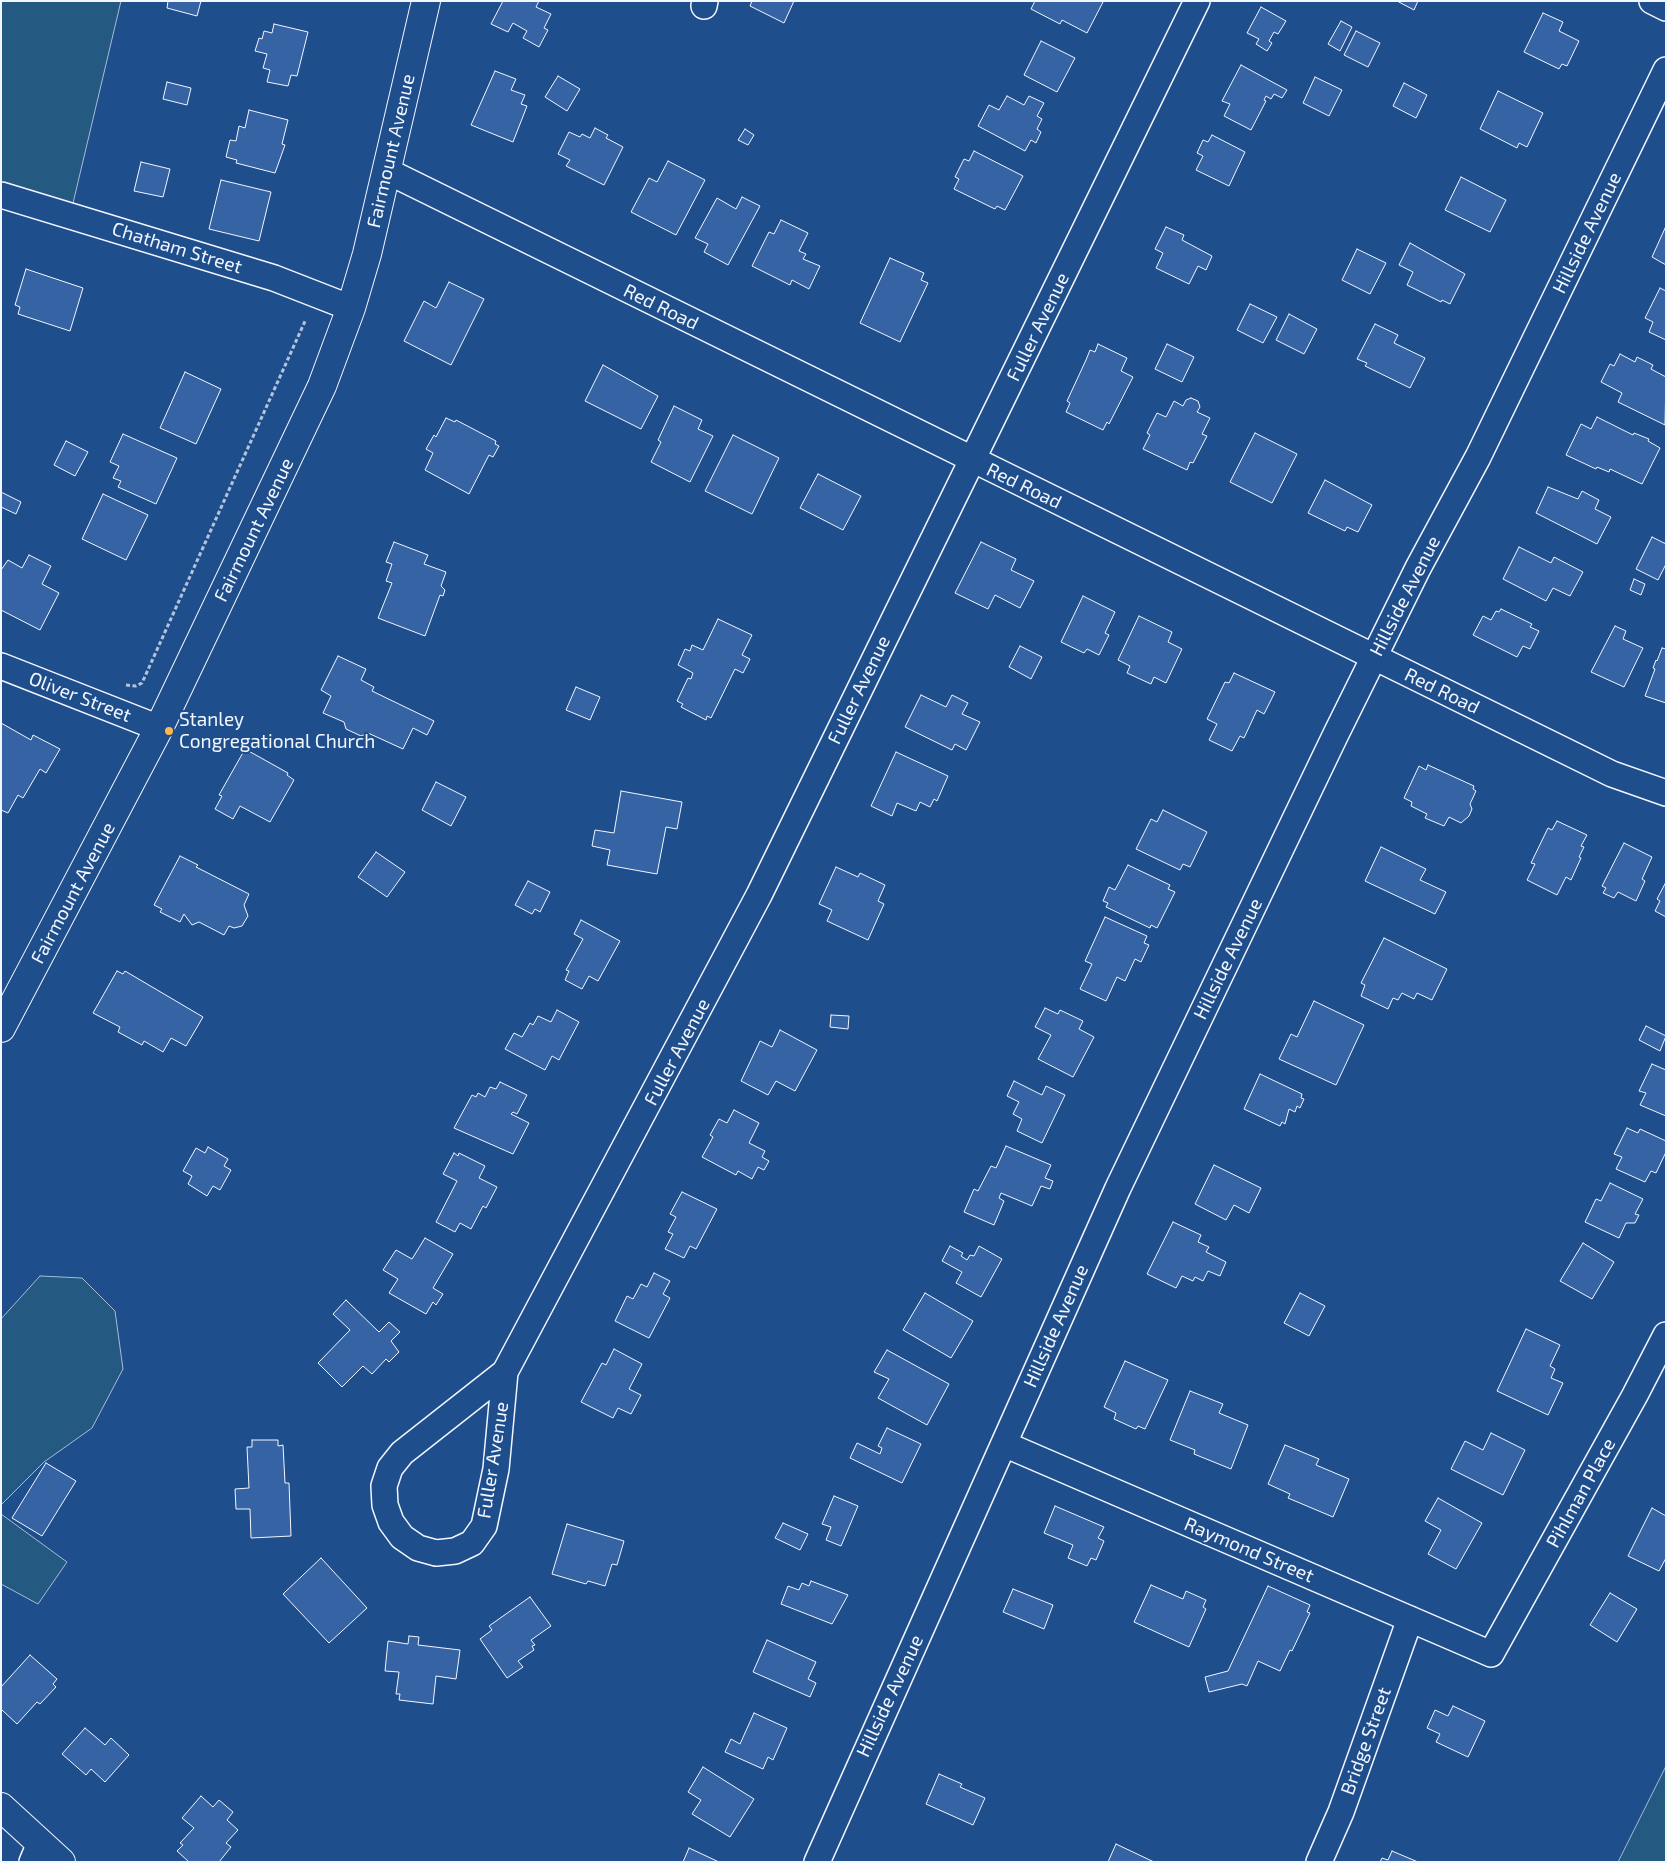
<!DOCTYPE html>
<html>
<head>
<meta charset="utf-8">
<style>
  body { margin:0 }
  #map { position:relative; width:1667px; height:1863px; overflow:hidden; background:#1f4e8c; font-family:"Exo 2",sans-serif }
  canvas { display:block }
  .frame { position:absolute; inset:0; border:2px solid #f2f6ff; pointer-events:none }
</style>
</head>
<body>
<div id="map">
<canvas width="1667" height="1863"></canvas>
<div class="frame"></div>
</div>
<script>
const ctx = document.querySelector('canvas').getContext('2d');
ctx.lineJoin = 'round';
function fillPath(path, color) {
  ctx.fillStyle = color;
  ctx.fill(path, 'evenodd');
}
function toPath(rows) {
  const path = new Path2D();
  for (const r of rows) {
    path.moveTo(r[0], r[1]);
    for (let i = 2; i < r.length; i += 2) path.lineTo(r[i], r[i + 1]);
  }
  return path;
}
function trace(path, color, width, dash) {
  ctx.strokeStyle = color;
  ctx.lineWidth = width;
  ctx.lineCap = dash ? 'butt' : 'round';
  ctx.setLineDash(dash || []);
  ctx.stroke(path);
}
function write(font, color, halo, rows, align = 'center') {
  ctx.font = font + ' "Exo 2",sans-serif';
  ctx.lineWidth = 4;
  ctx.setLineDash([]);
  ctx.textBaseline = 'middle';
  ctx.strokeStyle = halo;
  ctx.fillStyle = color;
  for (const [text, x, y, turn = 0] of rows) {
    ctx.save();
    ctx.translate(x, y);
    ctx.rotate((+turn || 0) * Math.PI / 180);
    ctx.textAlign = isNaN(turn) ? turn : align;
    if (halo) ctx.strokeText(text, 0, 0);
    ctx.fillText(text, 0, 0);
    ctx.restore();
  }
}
const green = toPath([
  [1,1,121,1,69,220,1,198,1,1],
  [40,1276,82,1278,115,1311,123,1369,92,1428,44,1462,1,1505,1,1319,40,1276],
  [1,1514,67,1562,38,1604,1,1584,1,1514],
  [1666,1766,1666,1862,1618,1862,1666,1766]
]);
const building = toPath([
  [168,1,201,1,197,16,167,8,168,1],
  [503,1,539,1,536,7,551,14,544,28,548,30,539,47,523,38,527,31,513,23,508,32,491,24,503,1],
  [752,1,794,1,784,23,750,6,752,1],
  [1035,1,1101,1,1103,2,1087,33,1062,20,1060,24,1031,9,1035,1],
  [1397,1,1418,1,1414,10,1397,1],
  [1261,7,1286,21,1278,34,1274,32,1269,41,1272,43,1267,51,1256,44,1259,39,1247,33,1261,7],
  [1543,13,1563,22,1559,31,1579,41,1567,66,1562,64,1559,69,1524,52,1543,13],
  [1341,21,1352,27,1340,51,1328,44,1341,21],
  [274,24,308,32,297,76,291,75,288,86,267,82,270,70,263,68,267,54,255,51,259,38,262,39,264,31,272,33,274,24],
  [1356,31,1380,43,1368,67,1344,55,1356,31],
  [1041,41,1075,58,1057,92,1024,75,1041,41],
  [1241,65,1287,90,1282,98,1274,94,1271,99,1266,96,1264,100,1266,101,1251,130,1224,116,1230,104,1222,101,1241,65],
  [495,71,516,79,511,90,525,95,521,104,527,106,513,142,471,125,495,71],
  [558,76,580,89,567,111,545,97,558,76],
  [1315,77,1342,90,1329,116,1303,103,1315,77],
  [167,82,191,88,187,105,163,99,167,82],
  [1404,83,1427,95,1416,118,1393,106,1404,83],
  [1498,91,1543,113,1527,147,1519,143,1517,148,1480,129,1498,91],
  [1007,96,1024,105,1029,96,1044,103,1037,116,1042,119,1037,129,1041,132,1036,143,1031,140,1025,151,978,126,989,105,999,110,1007,96],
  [249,110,288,120,282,144,285,145,275,173,236,163,237,160,226,157,230,140,236,141,239,126,245,128,249,110],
  [595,128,608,135,606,138,623,147,604,185,566,166,570,160,558,154,569,132,580,137,582,134,590,138,595,128],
  [745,129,754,135,748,145,738,140,745,129],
  [1212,135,1245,152,1229,186,1196,170,1203,156,1197,153,1203,140,1208,142,1212,135],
  [974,151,1023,176,1005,210,997,206,995,209,954,189,959,179,955,177,964,159,969,161,974,151],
  [668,161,705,180,676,235,631,212,649,178,657,182,668,161],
  [141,162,170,169,163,197,134,191,141,162],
  [1461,177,1506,200,1490,232,1445,210,1461,177],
  [221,180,271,192,259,241,209,229,221,180],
  [742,197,760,206,728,265,704,252,708,244,695,238,717,198,736,209,742,197],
  [781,220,808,233,799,251,806,254,803,259,820,266,809,289,792,280,790,285,752,266,769,232,774,234,781,220],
  [1666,226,1666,265,1652,257,1666,226],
  [1166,227,1184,235,1182,240,1212,256,1206,270,1198,266,1189,284,1156,268,1163,253,1155,249,1166,227],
  [1410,243,1465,274,1450,304,1442,300,1441,302,1407,285,1413,272,1399,265,1410,243],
  [1357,249,1386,263,1370,294,1342,280,1357,249],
  [890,258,924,273,921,280,928,283,900,342,860,323,890,258],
  [26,269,83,288,70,331,18,314,20,307,15,305,26,269],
  [449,282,484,299,451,365,404,341,424,301,436,308,449,282],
  [1660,288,1666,291,1666,340,1649,332,1653,322,1645,318,1660,288],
  [1250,304,1277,317,1263,343,1237,330,1250,304],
  [1289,314,1317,329,1304,354,1276,340,1289,314],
  [1375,324,1398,335,1394,343,1425,358,1410,388,1365,366,1367,363,1357,359,1375,324],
  [1098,344,1127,358,1121,371,1133,377,1109,424,1107,422,1103,430,1066,412,1070,403,1067,401,1086,360,1090,350,1095,352,1098,344],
  [1167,344,1194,357,1182,382,1155,369,1167,344],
  [1620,354,1635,362,1637,357,1653,365,1651,369,1666,377,1665,425,1618,402,1622,393,1601,382,1610,364,1614,366,1620,354],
  [603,365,658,396,641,429,585,401,603,365],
  [185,372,221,389,196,444,160,428,185,372],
  [1191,398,1198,401,1200,407,1197,412,1210,418,1202,434,1207,436,1193,463,1190,462,1187,470,1143,449,1150,435,1147,433,1157,413,1166,417,1174,401,1183,406,1186,400,1191,398],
  [674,406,702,420,698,429,713,436,690,482,651,462,661,442,658,440,674,406],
  [1597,417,1633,435,1634,433,1649,439,1648,441,1660,448,1642,484,1610,469,1609,472,1597,467,1596,469,1566,455,1581,424,1591,429,1597,417],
  [446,418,455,422,456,420,496,441,495,444,499,446,493,457,489,455,469,494,425,470,433,453,426,449,434,435,436,437,446,418],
  [1255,433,1297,454,1272,503,1230,482,1255,433],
  [123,434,177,458,156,504,118,487,121,481,113,478,119,466,110,462,123,434],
  [733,435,779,458,752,514,705,491,733,435],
  [66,441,88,452,75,476,54,465,66,441],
  [818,474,861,496,843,530,800,508,818,474],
  [1325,480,1372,505,1358,532,1347,527,1345,531,1308,513,1325,480],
  [1548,487,1578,499,1582,491,1599,500,1595,509,1611,517,1597,544,1536,513,1548,487],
  [1,492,21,502,16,514,1,507,1,492],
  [103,494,148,515,126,560,82,539,103,494],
  [1652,537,1666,544,1666,564,1658,580,1636,569,1652,537],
  [394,542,428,555,424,564,446,572,441,586,445,590,443,596,440,595,425,636,378,618,392,583,386,581,392,564,386,562,394,542],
  [981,542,1016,559,1011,570,1034,581,1020,608,995,595,988,609,955,593,981,542],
  [1519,547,1551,563,1554,557,1583,572,1570,596,1553,588,1546,601,1503,579,1519,547],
  [29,555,51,566,42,584,59,593,40,630,1,610,1,570,8,560,22,568,29,555],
  [1634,579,1645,584,1641,595,1630,590,1634,579],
  [1083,596,1115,612,1105,633,1109,635,1099,655,1087,649,1084,653,1061,642,1083,596],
  [1501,609,1532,624,1530,627,1539,631,1530,649,1523,646,1517,657,1473,635,1483,616,1491,620,1496,611,1499,612,1501,609],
  [1139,616,1172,632,1168,642,1182,649,1166,683,1154,677,1151,684,1127,673,1130,666,1118,660,1139,616],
  [718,619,752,635,742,655,750,659,743,673,735,669,711,718,707,716,706,720,681,707,683,704,677,701,688,678,691,679,693,673,678,665,685,649,690,651,692,645,703,650,718,619],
  [1615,626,1626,631,1623,639,1643,648,1624,687,1591,672,1615,626],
  [1020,646,1042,657,1031,679,1009,667,1020,646],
  [1662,648,1666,649,1666,703,1645,696,1655,669,1653,668,1656,660,1657,661,1662,648],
  [338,656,366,669,361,680,374,687,372,691,434,721,427,735,413,728,403,749,368,733,361,736,346,729,344,722,323,713,331,696,321,690,338,656],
  [1234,673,1275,692,1264,714,1257,710,1244,738,1240,736,1232,751,1209,740,1217,724,1207,719,1225,682,1229,683,1234,673],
  [576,687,600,697,590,720,566,710,576,687],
  [921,695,946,707,952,695,968,703,962,714,980,722,966,750,955,744,952,750,905,727,921,695],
  [1,723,31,740,33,735,60,749,46,773,40,769,23,798,18,795,8,813,1,810,1,723],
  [245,749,288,773,287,775,294,780,270,822,240,806,233,819,215,809,222,796,219,795,245,749],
  [896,752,948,776,937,801,934,799,930,807,920,802,916,811,897,803,892,816,871,806,896,752],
  [1428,765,1474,786,1473,789,1476,791,1470,804,1472,809,1469,816,1461,823,1449,817,1444,826,1425,818,1427,814,1411,806,1412,802,1404,798,1419,766,1426,770,1428,765],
  [436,782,466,797,451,826,422,810,436,782],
  [621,791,682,802,677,829,666,827,657,874,607,865,610,850,592,846,595,830,614,833,621,791],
  [1163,810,1207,832,1190,867,1183,864,1180,870,1136,849,1151,819,1157,822,1163,810],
  [1557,821,1587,835,1581,846,1584,847,1579,857,1581,858,1571,880,1566,877,1557,895,1527,880,1535,864,1531,863,1548,828,1552,830,1557,821],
  [1624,843,1652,857,1642,879,1645,881,1636,901,1618,892,1614,898,1603,893,1606,888,1602,886,1624,843],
  [1381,847,1426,869,1420,880,1446,892,1435,914,1365,881,1381,847],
  [376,852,405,872,387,897,358,877,376,852],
  [180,856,198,865,196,867,249,894,244,905,248,916,242,926,234,928,229,926,224,935,199,922,192,925,184,914,180,922,160,912,162,909,154,905,180,856],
  [1128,865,1170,885,1168,889,1175,892,1157,928,1151,925,1150,928,1106,907,1108,903,1103,901,1109,887,1115,890,1128,865],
  [836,867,858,877,860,873,885,885,878,901,884,904,868,940,827,921,832,910,819,904,836,867],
  [528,881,550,892,540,912,535,909,532,914,515,905,528,881],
  [1666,882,1666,917,1655,911,1660,901,1657,899,1666,882],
  [1105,917,1147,936,1144,943,1149,945,1141,962,1135,959,1125,981,1117,977,1106,1001,1080,989,1092,964,1085,961,1105,917],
  [581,920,620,941,598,981,589,976,582,989,565,980,569,971,566,970,583,939,574,934,581,920],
  [1384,938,1447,969,1432,1000,1417,993,1414,999,1402,993,1398,1000,1393,998,1388,1009,1361,996,1365,985,1361,983,1384,938],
  [117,971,123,974,125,971,203,1017,186,1046,171,1038,163,1052,144,1041,142,1045,118,1032,120,1027,93,1013,117,971],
  [1314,1001,1364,1025,1336,1085,1279,1059,1291,1034,1297,1037,1314,1001],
  [1045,1008,1058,1014,1060,1010,1083,1021,1079,1029,1094,1037,1073,1077,1038,1059,1051,1035,1035,1027,1045,1008],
  [557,1010,579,1022,559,1060,552,1056,545,1070,505,1049,514,1033,522,1037,530,1023,533,1025,538,1016,551,1022,557,1010],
  [831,1015,849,1016,848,1029,830,1027,831,1015],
  [1646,1026,1666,1036,1660,1051,1639,1040,1646,1026],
  [780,1030,817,1050,795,1091,776,1081,768,1095,741,1081,760,1041,772,1047,780,1030],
  [1652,1064,1666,1070,1666,1116,1640,1105,1646,1093,1639,1091,1652,1064],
  [1260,1074,1302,1094,1301,1098,1304,1099,1300,1108,1297,1106,1295,1112,1289,1109,1285,1124,1282,1122,1280,1126,1244,1109,1260,1074],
  [1014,1081,1042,1095,1046,1086,1065,1095,1042,1143,1017,1131,1022,1119,1013,1114,1019,1102,1007,1096,1014,1081],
  [500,1082,527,1095,517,1114,513,1112,511,1114,529,1123,513,1154,454,1128,472,1095,476,1097,478,1093,485,1097,490,1087,496,1089,500,1082],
  [734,1110,759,1123,749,1143,765,1151,762,1157,769,1161,764,1170,758,1167,752,1179,738,1171,736,1175,702,1157,713,1137,710,1135,719,1119,727,1123,734,1110],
  [1627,1128,1638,1133,1640,1129,1666,1141,1666,1152,1656,1173,1651,1171,1645,1182,1616,1169,1622,1157,1614,1154,1627,1128],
  [1006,1146,1051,1165,1045,1178,1053,1181,1050,1189,1041,1186,1032,1206,1001,1193,999,1198,1004,1201,994,1225,964,1212,974,1189,978,1191,991,1166,996,1168,1006,1146],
  [208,1147,228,1159,224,1166,231,1170,220,1190,213,1186,207,1196,188,1184,192,1176,183,1171,196,1148,205,1153,208,1147],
  [454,1153,458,1156,459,1153,485,1166,479,1178,497,1187,486,1208,483,1206,471,1229,460,1223,455,1232,436,1222,457,1181,443,1174,454,1153],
  [1214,1165,1261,1188,1249,1213,1234,1205,1226,1220,1195,1204,1214,1165],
  [1610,1183,1643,1199,1635,1214,1639,1215,1635,1223,1626,1223,1619,1238,1585,1222,1596,1199,1601,1201,1610,1183],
  [682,1192,717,1209,696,1249,690,1246,684,1258,665,1249,673,1234,668,1232,676,1217,670,1214,682,1192],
  [1173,1222,1201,1235,1198,1242,1209,1247,1206,1252,1226,1262,1220,1276,1208,1271,1203,1281,1195,1277,1193,1281,1182,1276,1176,1288,1147,1274,1173,1222],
  [425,1238,453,1254,433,1288,443,1294,436,1305,433,1302,426,1314,389,1293,398,1279,383,1270,396,1250,412,1259,425,1238],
  [1583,1243,1614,1262,1592,1299,1560,1281,1583,1243],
  [950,1246,963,1253,961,1256,967,1260,970,1255,974,1256,979,1246,1002,1259,981,1297,956,1283,962,1272,942,1261,950,1246],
  [654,1273,670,1281,663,1294,670,1298,649,1338,615,1321,627,1296,633,1299,641,1284,647,1287,654,1273],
  [925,1293,973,1321,951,1358,903,1330,925,1293],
  [1300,1293,1325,1306,1309,1336,1284,1323,1300,1293],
  [346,1300,379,1332,389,1322,400,1332,391,1341,399,1352,389,1362,386,1359,372,1374,363,1366,342,1387,318,1363,350,1330,333,1314,346,1300],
  [1526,1329,1560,1345,1550,1366,1555,1369,1551,1378,1563,1383,1548,1415,1497,1391,1526,1329],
  [614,1349,642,1364,629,1389,641,1395,631,1414,618,1408,613,1418,581,1402,602,1363,606,1365,614,1349],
  [887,1350,949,1384,927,1425,878,1398,889,1379,874,1372,887,1350],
  [1125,1361,1168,1380,1145,1429,1138,1426,1136,1429,1114,1419,1116,1413,1104,1407,1125,1361],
  [1190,1391,1223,1404,1219,1413,1248,1425,1231,1469,1194,1454,1195,1450,1170,1440,1190,1391],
  [887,1428,921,1444,902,1483,850,1458,857,1443,880,1454,882,1448,878,1446,887,1428],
  [1491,1433,1525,1450,1503,1495,1451,1469,1465,1441,1483,1450,1491,1433],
  [252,1440,278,1440,278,1446,283,1445,285,1483,289,1483,291,1536,251,1538,250,1509,236,1509,235,1489,249,1488,247,1447,252,1447,252,1440],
  [1285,1445,1319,1459,1316,1465,1349,1479,1333,1517,1288,1498,1290,1494,1268,1484,1285,1445],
  [46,1463,76,1481,42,1536,12,1518,46,1463],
  [834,1496,858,1506,841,1546,826,1540,831,1527,822,1524,834,1496],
  [1438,1498,1482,1523,1456,1569,1428,1554,1441,1530,1425,1521,1438,1498],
  [1055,1506,1104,1527,1098,1538,1104,1541,1096,1560,1091,1558,1087,1566,1068,1558,1073,1545,1044,1533,1055,1506],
  [1652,1508,1666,1516,1666,1558,1659,1571,1628,1556,1652,1508],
  [783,1523,808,1534,800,1550,775,1538,783,1523],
  [567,1524,624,1541,617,1565,612,1564,605,1586,588,1581,586,1584,552,1574,567,1524],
  [321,1558,367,1608,329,1643,283,1594,321,1558],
  [811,1581,848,1595,832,1624,781,1604,788,1586,799,1590,802,1583,809,1586,811,1581],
  [1151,1585,1183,1599,1186,1591,1206,1600,1203,1607,1206,1609,1189,1647,1134,1622,1151,1585],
  [1268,1586,1310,1605,1307,1612,1310,1613,1292,1651,1290,1650,1280,1671,1258,1661,1247,1686,1242,1684,1209,1692,1205,1677,1228,1671,1268,1586],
  [1013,1589,1053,1605,1044,1629,1003,1612,1013,1589],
  [1610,1593,1637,1609,1617,1642,1590,1625,1610,1593],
  [530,1597,551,1626,531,1640,535,1645,532,1646,534,1650,518,1661,523,1667,507,1678,480,1639,492,1630,489,1626,530,1597],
  [409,1636,419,1637,418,1645,460,1650,456,1679,436,1676,433,1704,399,1700,400,1694,396,1694,399,1672,385,1671,388,1641,408,1644,409,1636],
  [767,1640,816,1662,808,1679,816,1683,810,1697,753,1672,767,1640],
  [30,1655,57,1679,53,1684,56,1687,40,1704,37,1702,17,1724,1,1709,1,1687,30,1655],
  [1453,1706,1485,1721,1468,1757,1436,1742,1440,1734,1427,1728,1435,1710,1448,1716,1453,1706],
  [754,1713,787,1728,773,1760,768,1757,763,1769,725,1752,731,1739,740,1744,754,1713],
  [85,1728,105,1745,111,1738,129,1755,105,1782,91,1769,86,1775,62,1754,85,1728],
  [703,1767,754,1799,730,1837,692,1814,701,1800,688,1792,703,1767],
  [939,1774,962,1784,960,1787,985,1798,973,1825,926,1804,939,1774],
  [201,1796,213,1807,219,1800,233,1812,227,1820,238,1830,226,1843,231,1847,219,1862,189,1862,177,1851,183,1845,180,1843,194,1828,182,1818,201,1796],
  [1116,1844,1154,1862,1108,1862,1116,1844],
  [689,1848,719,1862,683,1862,689,1848],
  [1392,1851,1418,1862,1380,1862,1382,1858,1388,1860,1392,1851]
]);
const path = toPath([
  [126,685,136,686,142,683,306,319]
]);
const minor = toPath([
  [1652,1,1666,8],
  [704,6,705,1],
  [387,171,1612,774,1666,793],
  [1,195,274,278,351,308],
  [1,666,159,728],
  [505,1372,496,1469,484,1526,472,1543,455,1551,436,1553,418,1548,402,1537,391,1522,385,1505,384,1486,390,1468,402,1453,505,1372,759,895,1197,1],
  [1004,1444,1491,1654,1635,1395,1666,1335],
  [32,1862,40,1843],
  [817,1862,1118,1188,1335,736,1418,568,1478,457,1666,70],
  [1319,1862,1341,1812,1410,1619]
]);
const secondary = toPath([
  [1,1028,159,728,322,386,351,308,367,254,426,1],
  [1,1807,61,1862]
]);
const markers = [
  [169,731,5,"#ffb74d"]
];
const streetNames = [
  ["Fairmount Avenue",391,151,-77],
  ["Hillside Avenue",1587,233,-64],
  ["Chatham Street",177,248,17],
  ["Red Road",661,307,26],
  ["Fuller Avenue",1038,327,-64],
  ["Red Road",1024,486,26],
  ["Fairmount Avenue",254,530,-64],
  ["Hillside Avenue",1405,596,-63],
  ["Fuller Avenue",859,690,-64],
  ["Red Road",1442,691,26],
  ["Oliver Street",80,697,21],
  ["Fairmount Avenue",73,893,-62],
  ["Hillside Avenue",1228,959,-64],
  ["Fuller Avenue",677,1052,-62],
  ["Hillside Avenue",1056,1326,-66],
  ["Fuller Avenue",493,1460,-81],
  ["Pihlman Place",1581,1493,-61],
  ["Raymond Street",1249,1550,23],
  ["Hillside Avenue",890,1696,-65],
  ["Bridge Street",1366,1741,-70]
];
const poiNames = [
  ["Stanley",179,720],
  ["Congregational Church",179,742]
];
fillPath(green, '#245a82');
trace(green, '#a8bbd7', 1);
fillPath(building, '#3563a3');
trace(building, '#f2f6ff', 1);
trace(minor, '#f2f6ff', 28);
trace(secondary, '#f2f6ff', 30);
trace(path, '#b3c4dc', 3, [4, 2.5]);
trace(minor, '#1f4e8c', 25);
trace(secondary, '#1f4e8c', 28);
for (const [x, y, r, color] of markers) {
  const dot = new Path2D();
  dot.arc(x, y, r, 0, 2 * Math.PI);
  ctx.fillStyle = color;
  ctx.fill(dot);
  trace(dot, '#1f4e8c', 2);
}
write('19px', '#f2f6ff', '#1f4e8c', streetNames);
write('19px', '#f2f6ff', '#1f4e8c', poiNames, 'left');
</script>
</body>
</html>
